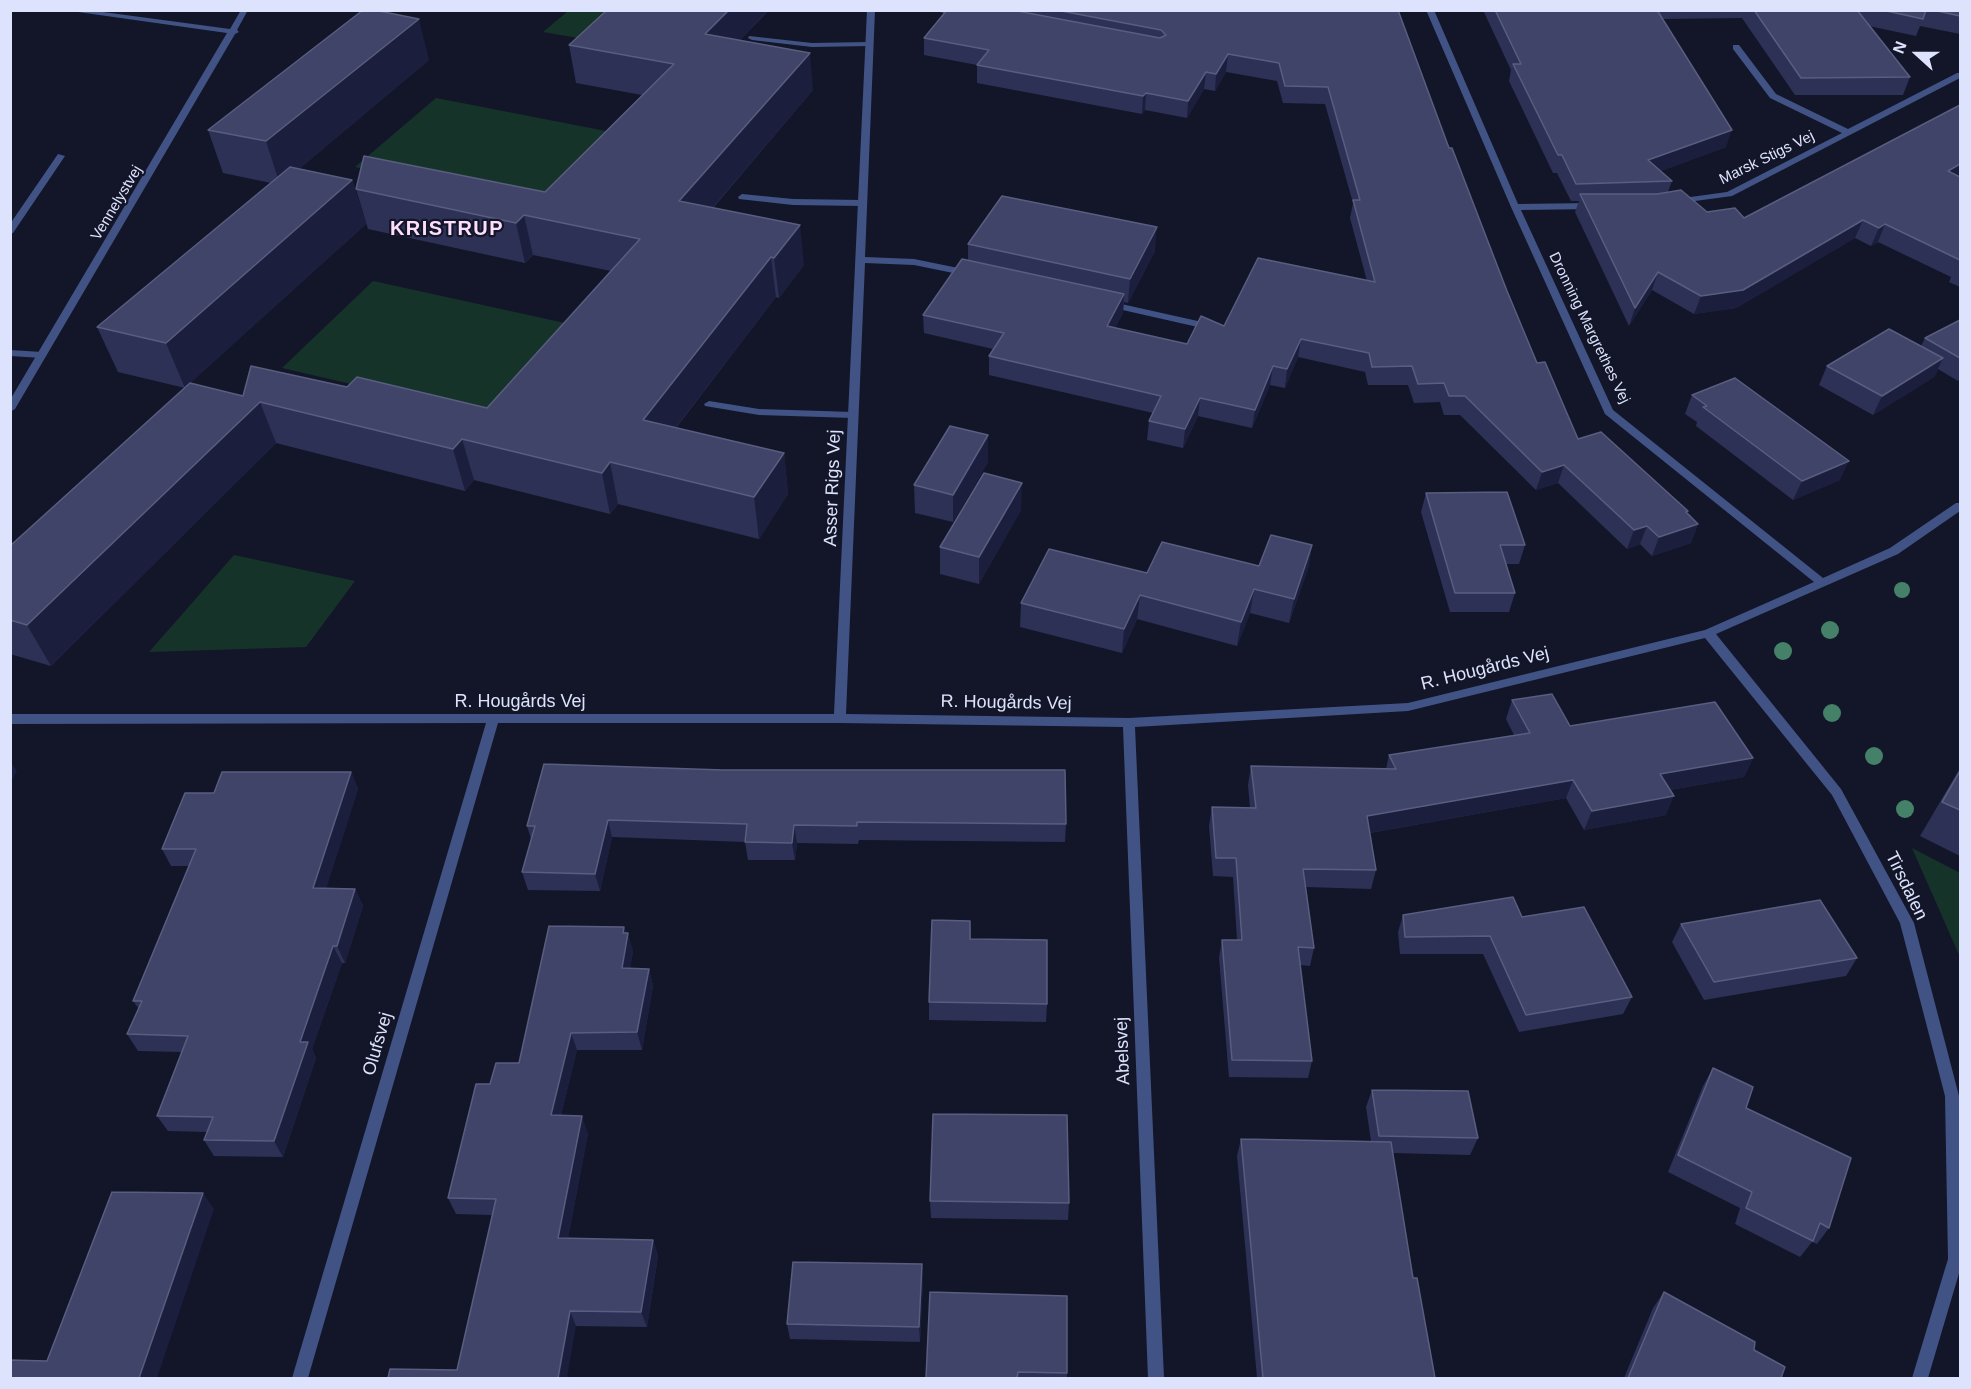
<!DOCTYPE html>
<html>
<head>
<meta charset="utf-8">
<style>
  body { margin:0 }
  #map { position:relative; width:1971px; height:1389px; overflow:hidden; background:#131629; font-family:Helvetica,sans-serif }
  canvas { display:block }
  .frame { position:absolute; inset:0; border:12px solid #dde3fd; pointer-events:none }
  .north { position:absolute; left:1887px; top:24px; width:60px; height:60px; -webkit-text-stroke:4px #131629; paint-order:stroke; rotate:291deg; font-size:16px; font-weight:700; line-height:24px; text-align:center; color:#dde3fd }
  .north::after { content:''; display:block; margin:auto; width:21px; height:27px; background:#dde3fd; clip-path:polygon(50% 0,100% 100%,50% 72%,0 100%) }
</style>
</head>
<body>
<div id="map">
<canvas width="1971" height="1389"></canvas>
<div class="frame"></div>
<div class="north">N</div>
</div>
<script>
const ctx = document.querySelector('canvas').getContext('2d');
ctx.lineJoin = 'round';
function fillPath(path, color) {
  ctx.fillStyle = color;
  ctx.fill(path, 'evenodd');
}
function toPath(rows) {
  const path = new Path2D();
  for (const r of rows) {
    path.moveTo(r[0], r[1]);
    for (let i = 2; i < r.length; i += 2) path.lineTo(r[i], r[i + 1]);
  }
  return path;
}
function trace(path, color, width, dash) {
  ctx.strokeStyle = color;
  ctx.lineWidth = width;
  ctx.lineCap = dash ? 'butt' : 'round';
  ctx.setLineDash(dash || []);
  ctx.stroke(path);
}
function write(font, color, halo, rows, align = 'center') {
  ctx.font = font + ' Helvetica,sans-serif';
  ctx.lineWidth = 4.5;
  ctx.setLineDash([]);
  ctx.textBaseline = 'middle';
  ctx.strokeStyle = halo;
  ctx.fillStyle = color;
  for (const [text, x, y, turn = 0] of rows) {
    ctx.save();
    ctx.translate(x, y);
    ctx.rotate((+turn || 0) * Math.PI / 180);
    ctx.textAlign = isNaN(turn) ? turn : align;
    if (halo) ctx.strokeText(text, 0, 0);
    ctx.fillText(text, 0, 0);
    ctx.restore();
  }
}
const green = toPath([
  [568,11,617,11,584,39,543,32],
  [436,98,611,132,539,205,355,167],
  [373,281,565,323,485,415,282,368],
  [234,555,355,581,306,647,149,652],
  [1912,848,1960,873,1960,957]
]);
const lane = toPath([
  [749,36,812,43,869,42,873,44,869,46,812,47,752,40,748,38,749,36],
  [58,154,65,156,13,233,10,234,10,224,58,154],
  [742,194,793,199,862,200,866,203,862,206,793,205,739,199,738,197,742,194],
  [10,350,42,352,47,355,42,358,10,356,10,350],
  [709,401,759,409,853,412,858,415,853,418,759,415,705,406,704,404,709,401]
]);
const street = toPath([
  [64,10,88,10,230,29,241,10,248,10,237,30,239,32,235,34,15,409,10,412,10,400,227,33,64,10],
  [867,10,875,10,865,257,914,259,968,270,973,273,968,276,914,265,865,263,846,714,1129,718,1408,703,1705,630,1814,582,1605,414,1511,207,1426,10,1434,10,1518,204,1593,203,1597,206,1593,209,1521,210,1613,410,1823,578,1890,548,1956,503,1960,503,1960,511,1898,554,1716,634,1841,789,1914,923,1959,1096,1960,1270,1928,1378,1912,1378,1948,1259,1945,1096,1900,923,1832,795,1705,638,1408,711,1135,727,1164,1378,1148,1378,1123,727,840,723,498,723,308,1378,292,1378,486,723,10,724,10,714,834,714,867,10],
  [932,10,949,10,964,15,960,17,932,10],
  [1733,45,1739,45,1776,94,1848,129,1957,73,1960,73,1960,78,1732,196,1673,204,1672,202,1676,199,1727,192,1842,133,1770,98,1733,49,1733,45],
  [1108,301,1211,324,1216,327,1211,330,1105,306,1103,304,1108,301]
]);
const trees = [
  [1902,590,8],
  [1830,630,9],
  [1783,651,9],
  [1832,713,9],
  [1874,756,9],
  [1905,809,9]
];
const wall = toPath([
  [607,10,769,10,740,40,813,90,713,208,804,265,779,298,776,297,676,428,784,453,788,494,759,539,618,504,610,514,474,480,465,491,276,443,51,666,10,654,10,546,185,388,118,372,97,327,271,183,223,173,208,130,429,60,299,169,352,180,366,224,190,383,243,396,347,387,487,408,611,271,533,255,525,263,368,229,356,189,545,192,642,95,576,83,569,45],
  [947,10,1398,10,1449,148,1537,363,1578,439,1687,514,1698,524,1691,543,1652,556,1640,544,1627,549,1558,483,1536,490,1460,415,1444,415,1440,402,1414,403,1408,385,1368,385,1365,372,1298,357,1285,388,1270,385,1252,428,1198,416,1183,448,1147,440,1149,421,1153,413,989,375,989,356,993,349,924,333,923,315,968,261,968,244,1155,251,1128,303,1124,302,1123,313,1115,328,1187,344,1224,326,1367,281,1350,218,1353,203,1325,104,1283,103,1277,81,1226,72,1215,91,1204,89,1187,118,1145,110,1142,114,977,83,977,65,924,55,924,38],
  [1483,10,1960,10,1960,34,1920,26,1916,36,1869,26,1910,77,1903,95,1795,95,1742,18,1662,19,1726,147,1661,171,1672,181,1668,192,1707,212,1744,218,1960,177,1960,287,1949,282,1951,277,1878,242,1871,246,1855,238,1736,308,1694,314,1652,290,1629,326,1575,212,1579,201,1571,201,1557,173,1553,173,1509,81,1511,70],
  [1960,320,1960,379,1958,381,1938,369,1934,377,1873,415,1819,385,1827,366,1921,346,1925,338],
  [1692,395,1840,480,1793,500,1696,426,1697,422,1685,414],
  [988,462,953,522,915,513,914,485],
  [1426,493,1525,545,1519,564,1506,564,1515,593,1509,612,1450,612,1421,512],
  [1021,510,979,584,940,574,940,547],
  [1312,545,1308,569,1289,623,1250,613,1237,646,1137,619,1122,653,1020,627,1021,603,1147,573,1259,566],
  [1512,700,1570,726,1753,758,1744,777,1670,790,1666,815,1584,830,1566,798,1370,833,1376,870,1371,889,1306,887,1314,948,1310,966,1300,965,1312,1061,1308,1078,1229,1077,1219,958,1222,940,1237,940,1233,877,1213,876,1209,826,1212,807,1250,808,1248,785,1251,766,1386,769,1389,755,1514,735,1506,719],
  [1960,768,1960,856,1920,836],
  [723,770,1066,824,1065,842,859,840,858,844,797,843,795,860,748,860,745,842,612,837,600,891,528,890,522,872,531,839,527,826],
  [351,772,358,789,326,888,355,889,363,906,345,963,342,963,312,1049,316,1058,283,1157,214,1156,204,1140,207,1132,168,1131,157,1116,182,1052,138,1051,127,1034,139,1009,133,1001,189,866,171,866,162,849,214,793],
  [1403,915,1522,917,1632,997,1623,1014,1519,1032,1483,954,1400,954,1398,932],
  [970,921,971,939,1047,1004,1046,1022,929,1020,929,1002],
  [1681,924,1857,958,1846,976,1704,1000,1672,942],
  [624,927,633,951,630,968,649,969,653,986,642,1050,577,1050,561,1115,588,1133,568,1238,653,1240,658,1256,647,1327,576,1326,457,1370,492,1215,456,1214,448,1198,490,1084,519,1063],
  [1713,1068,1746,1108,1829,1228,1817,1244,1812,1242,1800,1257,1735,1224,1740,1208,1668,1172,1703,1086],
  [1372,1090,1478,1138,1470,1155,1393,1153,1413,1278,1435,1378,1257,1378,1237,1156,1241,1139,1371,1141,1366,1107],
  [930,1201,1069,1203,1068,1220,931,1218],
  [923,1280,920,1342,790,1339,787,1324],
  [930,1292,1067,1373,1067,1378,926,1378],
  [1664,1292,1754,1350,1781,1378,1624,1378,1653,1308]
]);
const shadedWall = toPath([
  [729,10,768,10,710,72,705,34],
  [419,19,429,60,280,185,266,141],
  [810,53,813,90,684,241,679,201],
  [1228,54,1226,72,1215,91,1216,74],
  [1206,72,1204,89,1187,118,1188,101],
  [1146,93,1145,110,1142,114,1143,96],
  [1732,130,1726,147,1643,178,1648,160],
  [1960,164,1960,177,1948,171],
  [352,180,366,224,185,388,166,343],
  [524,215,533,255,525,263,516,223],
  [1863,220,1855,238,1736,308,1694,314,1701,296],
  [1885,224,1878,242,1871,246,1879,228],
  [800,225,804,265,779,298,774,258],
  [1157,227,1155,251,1128,303,1130,279],
  [771,257,776,297,650,461,643,420],
  [1658,272,1652,290,1629,326,1635,308],
  [1124,294,1123,313,1106,345,1107,326],
  [1301,339,1298,357,1285,388,1287,369],
  [1943,358,1934,377,1873,415,1882,396],
  [1273,366,1270,385,1252,428,1255,410],
  [1200,398,1198,416,1183,448,1185,429],
  [260,402,276,443,51,666,27,625],
  [988,435,988,462,953,522,953,495],
  [462,439,474,480,465,491,453,449],
  [784,453,788,494,759,539,754,497],
  [1849,461,1840,480,1793,500,1802,481],
  [610,462,618,504,610,514,602,473],
  [1564,465,1558,483,1536,490,1542,472],
  [1022,483,1021,510,979,584,979,557],
  [1688,511,1681,530,1698,524,1691,543,1652,556,1659,537,1686,512],
  [1647,526,1640,544,1627,549,1634,530],
  [1312,545,1308,569,1289,623,1294,599],
  [1254,589,1250,613,1237,646,1241,622],
  [1140,595,1137,619,1122,653,1124,629],
  [1753,758,1744,777,1652,793,1660,774],
  [10,761,17,771,10,784],
  [351,772,358,789,321,905,313,888],
  [1573,780,1566,798,1363,834,1367,816],
  [1674,796,1666,815,1584,830,1592,811],
  [608,820,612,837,600,891,595,874],
  [794,825,797,843,795,860,792,843],
  [355,889,363,906,345,963,337,946],
  [624,927,627,939,628,933,633,951,627,986,622,968,623,933],
  [333,946,342,963,312,1049,316,1058,283,1157,274,1141,300,1042],
  [649,969,653,986,642,1050,637,1032],
  [571,1033,577,1050,557,1132,551,1115],
  [582,1116,588,1133,565,1254,558,1238],
  [203,1193,214,1209,157,1378,139,1378],
  [653,1240,658,1256,647,1327,641,1312],
  [922,1264,923,1280,920,1342,919,1327],
  [570,1311,576,1326,567,1378,558,1378]
]);
const building = toPath([
  [363,10,374,10,419,19,266,141,208,130,363,10],
  [607,10,729,10,705,34,810,53,679,201,800,225,774,258,771,257,643,420,784,453,754,497,610,462,602,473,462,439,453,449,260,402,27,625,10,620,10,546,190,383,243,396,251,366,347,387,357,377,487,408,640,239,524,215,516,223,356,189,364,156,545,192,674,64,569,45,607,10],
  [947,10,1012,10,1160,38,1166,35,1161,30,1056,10,1398,10,1449,148,1452,148,1507,291,1537,363,1545,362,1578,439,1601,432,1688,511,1686,512,1698,524,1659,537,1647,526,1634,530,1564,465,1542,472,1465,396,1449,396,1444,383,1418,384,1412,366,1372,367,1369,353,1301,339,1287,369,1273,366,1255,410,1200,398,1185,429,1149,421,1161,396,989,356,1004,333,923,315,962,259,1124,294,1107,326,1187,344,1201,316,1224,326,1258,258,1375,282,1353,200,1360,200,1328,87,1285,86,1279,63,1228,54,1216,74,1206,72,1188,101,1146,93,1143,96,977,65,989,50,924,38,947,10],
  [1495,10,1657,10,1732,130,1648,160,1672,181,1576,184,1562,155,1558,155,1513,64,1521,64,1495,10],
  [1754,10,1857,10,1910,77,1801,78,1754,10],
  [1882,10,1926,10,1923,19,1882,10],
  [1933,10,1960,10,1960,16,1933,10],
  [1960,105,1960,164,1948,171,1960,177,1960,260,1885,224,1879,228,1863,220,1743,290,1701,296,1658,272,1635,308,1580,194,1657,194,1681,190,1707,212,1735,208,1744,218,1960,105],
  [290,167,352,180,166,343,97,327,290,167],
  [1002,196,1157,227,1130,279,968,244,1002,196],
  [1960,320,1960,358,1925,338,1960,320],
  [1889,329,1943,358,1882,396,1827,366,1889,329],
  [1735,378,1849,461,1802,481,1703,407,1707,406,1692,395,1735,378],
  [950,426,988,435,953,495,914,485,950,426],
  [984,473,1022,483,979,557,940,547,984,473],
  [1507,492,1525,545,1500,545,1515,593,1455,593,1426,493,1507,492],
  [1271,535,1312,545,1294,599,1254,589,1241,622,1140,595,1124,629,1021,603,1049,549,1147,573,1162,542,1259,566,1271,535],
  [1552,694,1570,726,1715,702,1753,758,1660,774,1674,796,1592,811,1573,780,1367,816,1376,870,1303,869,1314,948,1298,947,1312,1061,1232,1060,1222,940,1242,940,1236,858,1216,858,1212,807,1256,808,1251,766,1396,769,1389,755,1530,733,1512,700,1552,694],
  [544,764,723,770,1065,770,1066,824,857,822,857,826,794,825,792,843,745,842,747,824,608,820,595,874,522,872,535,826,527,826,544,764],
  [1960,771,1960,810,1942,802,1960,771],
  [222,772,351,772,313,888,355,889,337,946,333,946,300,1042,308,1042,274,1141,204,1140,213,1117,157,1116,188,1036,127,1034,142,1001,133,1001,196,849,162,849,185,793,214,793,222,772],
  [1513,897,1522,917,1584,907,1632,997,1526,1015,1490,936,1405,937,1403,915,1513,897],
  [1820,900,1857,958,1714,982,1681,924,1820,900],
  [932,920,970,921,970,939,1047,940,1047,1004,929,1002,932,920],
  [549,926,624,927,623,933,628,933,622,968,649,969,637,1032,571,1033,551,1115,582,1116,558,1238,653,1240,641,1312,570,1311,558,1378,388,1378,390,1369,457,1370,496,1199,448,1198,476,1084,490,1084,496,1063,519,1063,549,926],
  [1713,1068,1753,1087,1746,1108,1851,1158,1829,1228,1820,1223,1813,1241,1746,1208,1752,1192,1678,1155,1713,1068],
  [1372,1090,1468,1091,1478,1138,1379,1136,1372,1090],
  [933,1114,1067,1115,1069,1203,930,1201,933,1114],
  [1241,1139,1391,1142,1413,1278,1417,1278,1435,1378,1263,1378,1241,1139],
  [112,1192,203,1193,139,1378,10,1378,10,1360,47,1361,112,1192],
  [793,1262,922,1264,919,1327,787,1324,793,1262],
  [930,1292,1067,1296,1067,1373,1018,1372,1017,1378,926,1378,930,1292],
  [1664,1292,1755,1342,1754,1350,1785,1367,1781,1378,1628,1378,1664,1292]
]);
const farStreetnames = [
  ["Marsk Stigs Vej",1767,158,-26],
  ["Vennelystvej",117,203,-59],
  ["Dronning Margrethes Vej",1589,328,64]
];
const streetNames = [
  ["Asser Rigs Vej",833,488,-88],
  ["R. Hougårds Vej",1485,669,-14],
  ["R. Hougårds Vej",520,702],
  ["R. Hougårds Vej",1006,703,1],
  ["Tirsdalen",1906,886,64],
  ["Olufsvej",378,1044,-74],
  ["Abelsvej",1123,1051,-92]
];
const farDistrictnames = [
  ["KRISTRUP",447,229]
];
fillPath(green, '#163329');
fillPath(lane, '#415385');
fillPath(street, '#415385');
ctx.fillStyle = '#448168';
for (const [x, y, r] of trees) {
  ctx.beginPath();
  ctx.arc(x, y, r, 0, 2 * Math.PI);
  ctx.fill();
}
fillPath(wall, '#2d3156');
fillPath(shadedWall, '#1b1e3c');
fillPath(building, '#404468');
trace(building, '#595d7f', 1.5);
write('15px', '#dde3fd', '#131629', farStreetnames);
write('18px', '#dde3fd', '#131629', streetNames);
ctx.letterSpacing = '1.5px';
write('bold 20px', '#fddffb', '#131629', farDistrictnames);
ctx.letterSpacing = '0px';
</script>
</body>
</html>
